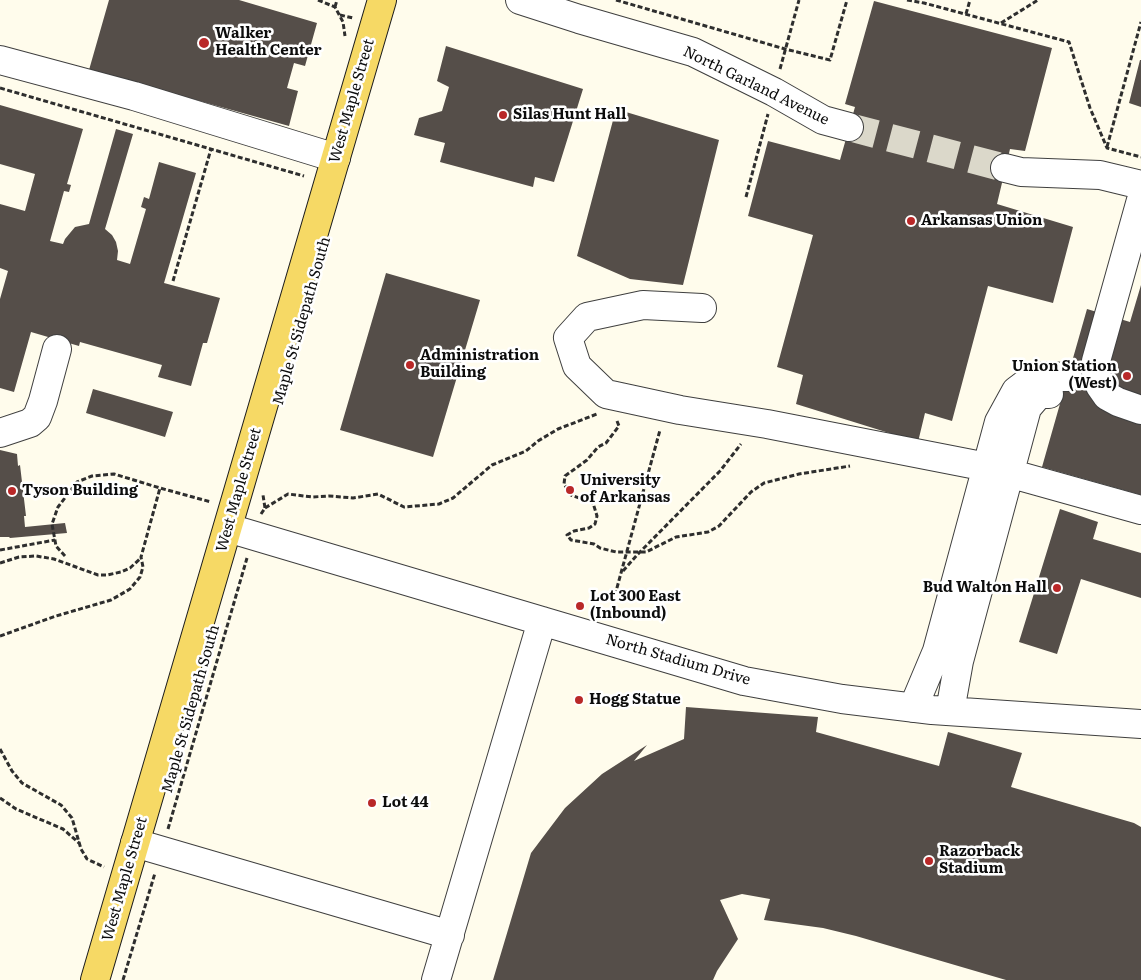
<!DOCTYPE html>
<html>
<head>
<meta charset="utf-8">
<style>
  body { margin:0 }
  canvas { display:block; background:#fffcec }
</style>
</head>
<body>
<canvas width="1141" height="980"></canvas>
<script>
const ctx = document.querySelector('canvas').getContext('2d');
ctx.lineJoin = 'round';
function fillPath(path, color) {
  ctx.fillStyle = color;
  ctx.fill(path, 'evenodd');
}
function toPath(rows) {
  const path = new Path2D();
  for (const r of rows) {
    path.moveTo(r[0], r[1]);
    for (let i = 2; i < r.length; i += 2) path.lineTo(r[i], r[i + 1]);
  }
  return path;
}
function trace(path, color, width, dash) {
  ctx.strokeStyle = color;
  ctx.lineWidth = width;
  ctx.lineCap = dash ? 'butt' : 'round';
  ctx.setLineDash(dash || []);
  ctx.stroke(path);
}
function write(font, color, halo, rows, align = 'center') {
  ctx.font = font + ' Literata,serif';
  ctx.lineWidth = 5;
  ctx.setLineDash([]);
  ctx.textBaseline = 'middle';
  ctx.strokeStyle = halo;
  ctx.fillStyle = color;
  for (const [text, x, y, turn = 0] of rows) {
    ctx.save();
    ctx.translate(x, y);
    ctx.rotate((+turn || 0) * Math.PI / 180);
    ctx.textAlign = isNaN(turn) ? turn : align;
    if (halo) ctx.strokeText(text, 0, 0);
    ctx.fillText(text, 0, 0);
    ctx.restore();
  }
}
const building = toPath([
  [109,0,239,0,317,23,305,66,294,63,287,88,298,91,289,126,89,70],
  [874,1,1052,48,1025,151,1010,149,997,204,1073,227,1053,303,988,286,952,421,925,413,918,442,796,404,803,375,777,367,813,235,748,216,768,141,840,160,855,107,845,104],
  [446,46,583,89,554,182,535,177,533,187,440,162,445,143,414,135,419,118,442,111,449,87,437,81],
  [1140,60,1141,60,1141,107,1129,103],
  [0,105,83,129,67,184,71,185,69,192,64,191,50,241,63,244,65,239,75,227,89,224,116,129,133,134,105,229,112,235,116,242,118,251,117,260,130,264,146,209,141,207,144,197,149,199,159,162,196,173,164,283,220,298,207,343,203,343,191,386,158,377,162,365,80,342,79,346,31,332,14,392,0,388,0,299,8,271,0,268,0,204,25,211,35,174,0,164],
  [616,109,719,140,683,285,630,279,577,256],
  [386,273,480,300,433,457,340,430],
  [1141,285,1141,495,1042,467,1087,309,1130,322],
  [93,389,173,412,165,437,86,413],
  [0,450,17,454,18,466,20,465,26,516,24,516,25,527,65,523,67,533,10,538,9,537,0,537],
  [1060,509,1098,522,1093,539,1141,553,1141,598,1081,579,1057,654,1019,642],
  [686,707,818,717,816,732,939,766,948,732,1022,753,1011,787,1134,823,1141,827,1141,980,1006,980,856,936,823,928,764,920,770,899,742,894,720,900,738,939,717,971,713,980,493,980,531,853,565,808,602,774,647,745,634,761,684,739]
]);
const minorTunnel = toPath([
  [849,127,1005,168]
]);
const path = toPath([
  [318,0,335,7,343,22,345,36],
  [616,0,785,49,830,60,847,0],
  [907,0,924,3,1069,42,1090,108,1107,148,1141,157],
  [335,7,337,0],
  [966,14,970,0],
  [340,15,353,18],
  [1001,23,1038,0],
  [780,69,799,0],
  [0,88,304,176],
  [1107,147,1141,22],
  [746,197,768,114],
  [173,281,211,149],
  [617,421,619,426,606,443,598,447,587,460,565,476,564,484,571,495,593,503,597,516,595,524,589,528,574,531,567,535,571,540,594,544,600,548,616,552,646,552,676,537,708,532,719,526,751,492,764,483,799,474,850,466],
  [265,508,288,494,312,497,329,496,353,498,378,494,404,507,439,504,453,498,492,465,526,451,538,441,558,429,597,414],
  [261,514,265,508,263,495],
  [0,550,55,540],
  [65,556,56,546,52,524,58,507,77,482,92,476,114,474,160,488],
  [0,563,19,557,36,556,54,559,98,575,107,575,121,572,130,568,141,558],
  [623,571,637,555,720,471,741,444],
  [609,617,660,430],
  [0,636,56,616,111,600,130,589,140,577,143,567,141,557,160,488,211,502],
  [0,749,12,771,22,783,61,805,72,818,81,849,87,859,104,867],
  [0,798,16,809,63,829,79,843],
  [168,829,247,558],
  [123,980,155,873]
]);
const minor = toPath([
  [520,0,579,19,693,52,774,92,823,120,849,127],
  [0,60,134,96,336,158],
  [1005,168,1021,172,1100,175,1141,185],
  [1141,200,1096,361,1096,373,1100,386,1107,396,1118,402,1141,410],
  [702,308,643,305,587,317,568,338,577,366,606,394,680,410,767,424,987,467,1141,510],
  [0,433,30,423,37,417,43,401,57,349],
  [228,528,744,681,842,699,932,710,1141,724],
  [913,708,937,651,999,422,1016,391,1028,382,1045,376,1068,377],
  [950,711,959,661,1027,408,1039,394,1049,394],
  [135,843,450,935],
  [436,980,542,621]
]);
const major = toPath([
  [95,980,382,0]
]);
const markers = [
  [204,43,6,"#b92828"],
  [503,115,5,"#b92828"],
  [911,221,5,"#b92828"],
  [410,365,5,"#b92828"],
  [1127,376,5,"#b92828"],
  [570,490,5,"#b92828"],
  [12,491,5,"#b92828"],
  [1057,588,5,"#b92828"],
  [580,606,5,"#b92828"],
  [579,700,5,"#b92828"],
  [372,803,5,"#b92828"],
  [929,861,5,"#b92828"]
];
const poiNames = [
  ["Walker",215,34],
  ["Health Center",215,51],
  ["Silas Hunt Hall",513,115],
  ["Arkansas Union",921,221],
  ["Administration",420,356],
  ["Building",420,373],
  ["Union Station",1117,367,"right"],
  ["(West)",1117,384,"right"],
  ["University",580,481],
  ["of Arkansas",580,498],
  ["Tyson Building",22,491],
  ["Bud Walton Hall",1047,588,"right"],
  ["Lot 300 East",590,597],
  ["(Inbound)",590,614],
  ["Hogg Statue",589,700],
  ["Lot 44",382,803],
  ["Razorback",939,852],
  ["Stadium",939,869]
];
const streetNames = [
  ["North Garland Avenue",756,86,26],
  ["West Maple Street",352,101,-74],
  ["Maple St Sidepath South",302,321,-74],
  ["West Maple Street",239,490,-74],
  ["North Stadium Drive",678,660,16],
  ["Maple St Sidepath South",191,709,-74],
  ["West Maple Street",125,879,-74]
];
fillPath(building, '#554e49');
trace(minorTunnel, '#dbd8ca', 28, [28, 14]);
trace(minor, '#3f3f3f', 30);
trace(major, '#1d1d1d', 30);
trace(path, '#2e2e2e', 3, [5, 2.5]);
trace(minor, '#fff', 28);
trace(major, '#f6d965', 28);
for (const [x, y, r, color] of markers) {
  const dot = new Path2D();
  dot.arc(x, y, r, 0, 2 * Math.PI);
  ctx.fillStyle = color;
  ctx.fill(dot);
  trace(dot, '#fff', 2);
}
write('bold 15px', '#0c0c0c', '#fff', poiNames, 'left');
write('15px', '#0c0c0c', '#fff', streetNames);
</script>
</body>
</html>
